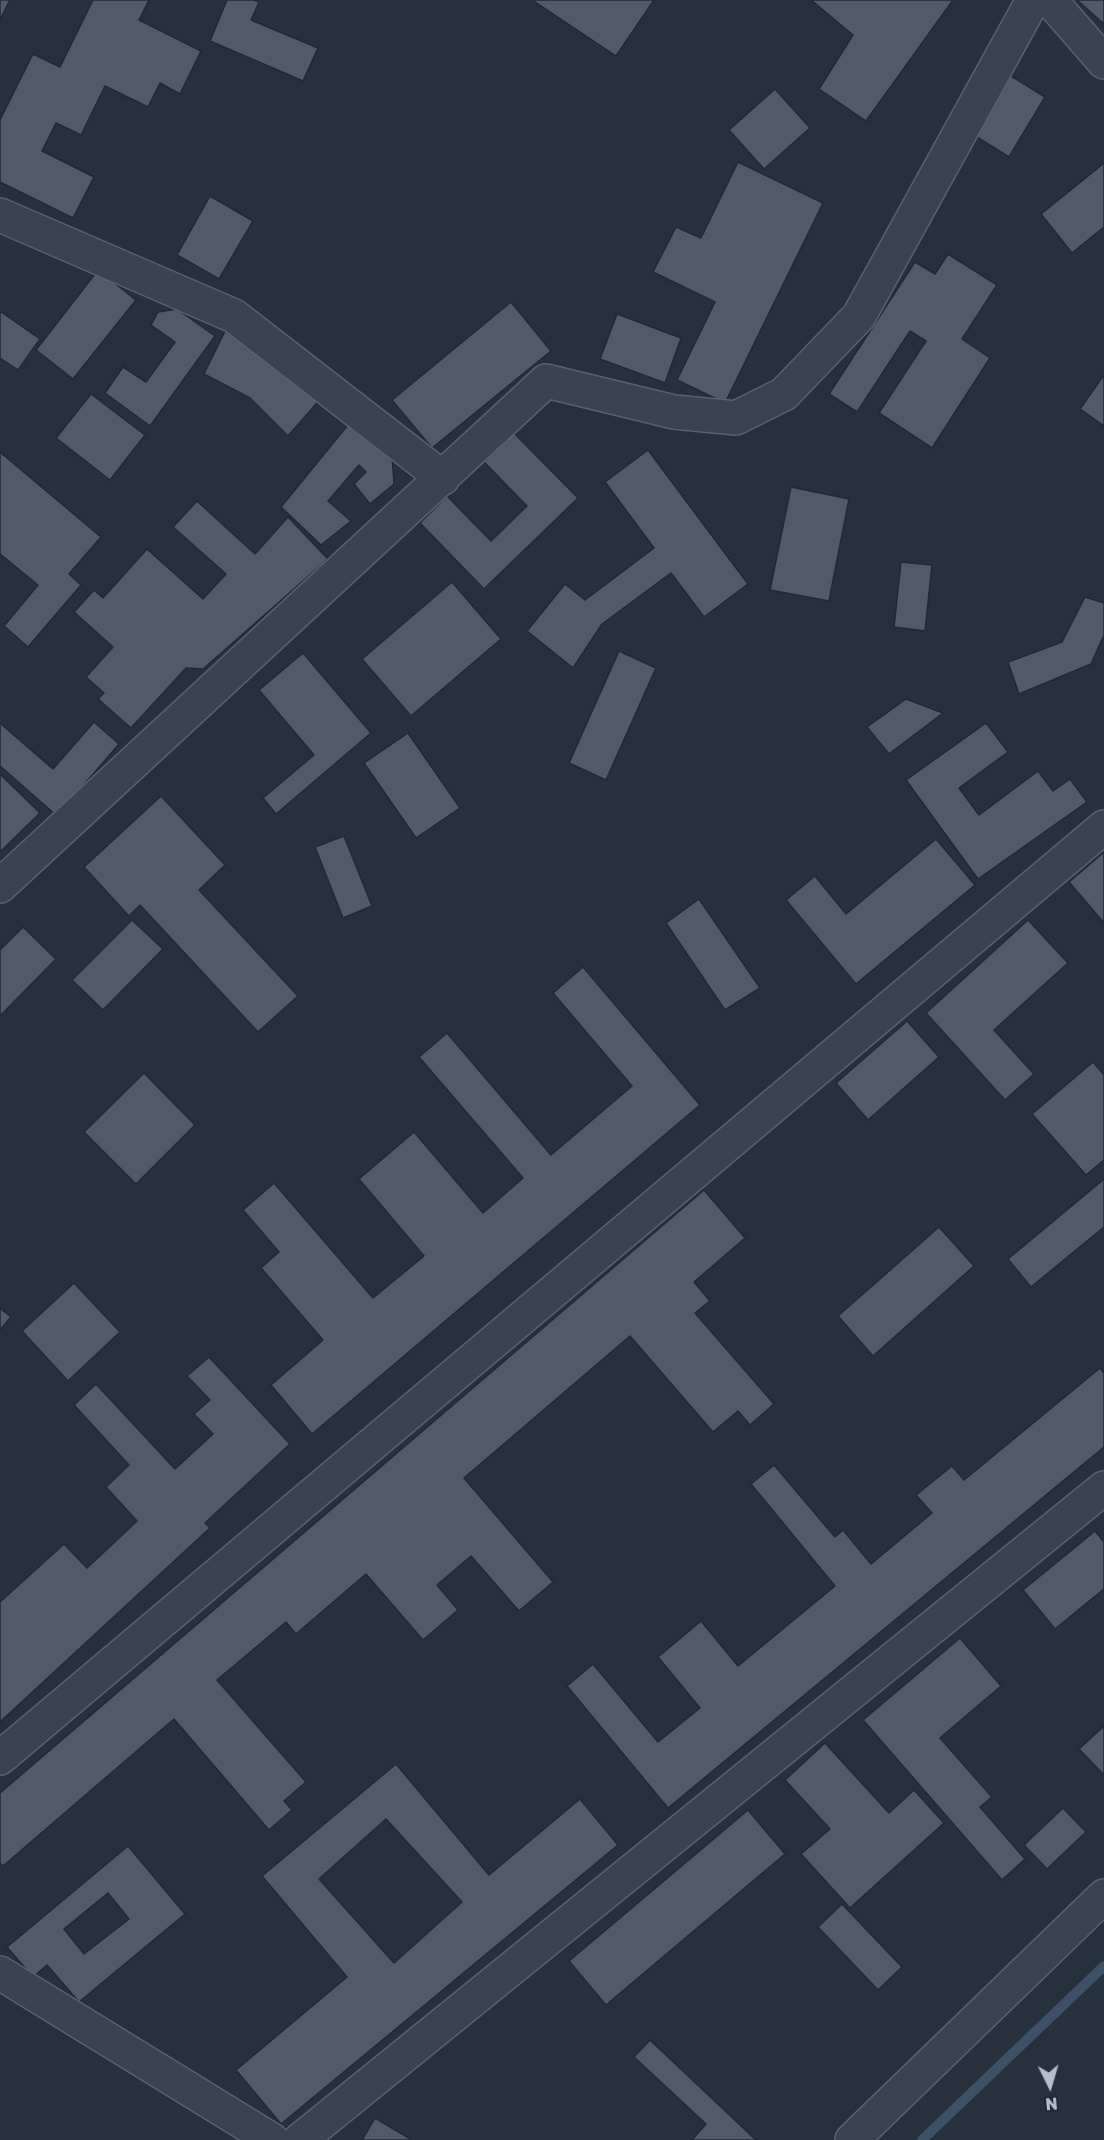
<!DOCTYPE html>
<html>
<head>
<meta charset="utf-8">
<style>
  body { margin:0 }
  #map { position:relative; width:1104px; height:2140px; overflow:hidden; background:#27313e; font-family:"Golos Text",sans-serif }
  canvas { display:block }
  .north { position:absolute; left:1020px; top:2056px; width:60px; height:60px; -webkit-text-stroke:4px #1f2833; paint-order:stroke; rotate:175deg; font-size:16px; font-weight:700; line-height:24px; text-align:center; color:#b7bec9 }
  .north::after { content:''; display:block; margin:auto; width:21px; height:27px; background:#b7bec9; clip-path:polygon(50% 0,100% 100%,50% 72%,0 100%) }
</style>
</head>
<body>
<div id="map">
<canvas width="1104" height="2140"></canvas>
<div class="north">N</div>
</div>
<script>
const ctx = document.querySelector('canvas').getContext('2d');
ctx.lineJoin = 'round';
function toPath(rows) {
  const path = new Path2D();
  for (const r of rows) {
    path.moveTo(r[0], r[1]);
    for (let i = 2; i < r.length; i += 2) path.lineTo(r[i], r[i + 1]);
  }
  return path;
}
function trace(path, color, width, dash) {
  ctx.strokeStyle = color;
  ctx.lineWidth = width;
  ctx.lineCap = dash ? 'butt' : 'round';
  ctx.setLineDash(dash || []);
  ctx.stroke(path);
}
function fillPath(path, color) {
  ctx.fillStyle = color;
  ctx.fill(path, 'evenodd');
}
const stream = toPath([
  [922,2140,1104,1966]
]);
const building = toPath([
  [0,0,10,0,0,20,0,0],
  [93,0,149,0,139,20,201,51,180,94,160,83,148,107,105,86,81,135,56,123,42,151,94,177,73,218,0,182,0,120,33,54,60,67,93,0],
  [227,0,254,0,259,2,251,20,318,48,303,81,210,41,227,0],
  [532,0,654,0,616,56,532,0],
  [811,0,953,0,866,121,819,89,853,35,811,0],
  [1077,0,1104,0,1104,24,1077,0],
  [1008,74,1045,97,1009,157,972,134,1008,74],
  [775,89,810,128,764,169,729,130,775,89],
  [738,162,823,203,725,403,677,380,715,302,653,272,676,227,701,238,738,162],
  [1104,163,1104,227,1072,253,1041,214,1104,163],
  [210,196,253,221,219,279,177,255,210,196],
  [948,254,997,285,962,339,990,358,932,448,879,413,926,341,910,331,857,412,829,394,915,262,935,274,948,254],
  [98,270,136,300,73,379,36,350,98,270],
  [511,302,551,351,432,448,392,400,511,302],
  [177,309,215,336,150,426,105,393,123,367,146,382,175,342,151,325,158,312,177,309],
  [0,311,40,339,18,370,0,358,0,311],
  [617,314,681,338,665,383,600,359,617,314],
  [225,331,323,396,288,436,250,398,204,374,225,331],
  [1104,375,1104,426,1080,409,1104,375],
  [91,394,145,435,110,480,56,438,91,394],
  [352,420,392,455,394,484,370,504,354,484,366,472,359,465,328,501,351,521,321,545,281,507,352,420],
  [514,433,578,498,484,589,420,523,447,496,491,541,527,506,484,462,514,433],
  [648,450,748,584,704,617,671,573,602,624,573,668,527,631,565,584,585,600,654,548,605,482,648,450],
  [0,452,101,537,69,574,81,585,28,647,4,626,38,585,0,554,0,452],
  [791,487,849,499,829,601,770,590,791,487],
  [197,501,255,554,288,517,328,559,203,669,186,668,131,728,98,699,104,693,86,677,113,647,74,612,94,590,103,598,147,549,203,599,226,574,173,527,197,501],
  [901,562,932,565,925,631,894,627,901,562],
  [452,582,501,639,411,716,362,659,452,582],
  [1085,597,1104,603,1104,635,1091,664,1019,694,1008,662,1062,642,1085,597],
  [619,651,656,668,606,780,569,763,619,651],
  [303,653,371,733,276,814,263,798,314,755,259,690,303,653],
  [906,699,943,713,889,754,867,727,906,699],
  [94,722,119,744,57,816,0,766,0,723,53,769,94,722],
  [986,723,1008,752,959,788,979,815,1038,771,1053,791,1070,779,1087,802,978,879,906,780,986,723],
  [408,733,460,808,416,838,364,763,408,733],
  [0,774,40,813,0,852,0,774],
  [161,796,225,865,199,890,298,996,258,1032,140,905,129,916,84,867,161,796],
  [344,836,372,906,343,918,315,847,344,836],
  [936,839,975,885,856,984,786,900,815,876,846,914,936,839],
  [1104,852,1104,923,1069,882,1104,852],
  [699,899,760,988,725,1010,666,923,699,899],
  [132,920,163,949,103,1010,72,980,132,920],
  [1028,920,1068,963,994,1030,1034,1074,1005,1100,926,1013,1028,920],
  [23,927,56,959,0,1016,0,950,23,927],
  [583,967,700,1105,312,1434,271,1385,323,1340,261,1268,279,1252,243,1210,274,1183,373,1298,424,1256,359,1179,414,1132,483,1213,523,1178,419,1057,447,1033,551,1155,632,1086,553,993,583,967],
  [907,1021,939,1057,868,1120,836,1083,907,1021],
  [1093,1062,1104,1075,1104,1160,1086,1175,1032,1114,1093,1062],
  [144,1073,195,1125,136,1184,84,1132,144,1073],
  [1104,1179,1104,1227,1031,1287,1008,1259,1104,1179],
  [704,1190,745,1238,694,1282,710,1301,695,1313,774,1404,750,1425,738,1411,713,1432,630,1336,464,1478,553,1582,519,1611,471,1556,437,1585,458,1610,423,1640,366,1574,296,1634,286,1622,217,1680,306,1782,284,1801,292,1810,269,1830,174,1719,3,1866,0,1863,0,1793,704,1190],
  [939,1227,974,1266,873,1356,838,1316,939,1227],
  [74,1283,120,1332,68,1381,22,1331,74,1283],
  [0,1308,11,1317,0,1330,0,1308],
  [209,1357,290,1444,205,1523,210,1528,0,1722,0,1602,64,1544,87,1568,137,1521,106,1487,129,1465,74,1405,96,1384,175,1469,213,1434,194,1414,210,1400,187,1376,209,1357],
  [1100,1368,1104,1373,1104,1447,668,1808,567,1686,593,1664,658,1742,700,1708,658,1657,701,1621,738,1666,835,1586,751,1484,774,1465,835,1537,843,1530,871,1564,932,1513,916,1495,952,1466,964,1480,1100,1368],
  [1095,1531,1104,1542,1104,1589,1055,1629,1023,1590,1095,1531],
  [960,1638,1001,1686,940,1738,992,1797,980,1807,1025,1859,1002,1880,863,1720,960,1638],
  [1104,1726,1104,1775,1079,1749,1104,1726],
  [825,1743,889,1813,914,1790,944,1823,850,1908,801,1854,830,1829,785,1780,825,1743],
  [396,1764,489,1875,580,1799,618,1845,281,2124,236,2070,347,1977,262,1876,396,1764],
  [386,1819,462,1902,394,1963,319,1879,386,1819],
  [1063,1808,1086,1832,1047,1869,1024,1845,1063,1808],
  [748,1810,785,1854,606,2005,569,1961,748,1810],
  [128,1846,185,1914,79,2002,47,1965,33,1977,7,1947,128,1846],
  [108,1893,129,1919,84,1954,64,1929,108,1893],
  [842,1904,902,1967,878,1990,818,1927,842,1904],
  [650,2040,756,2140,692,2140,706,2124,634,2057,650,2040],
  [375,2118,412,2140,362,2140,375,2118]
]);
const minor = toPath([
  [1050,0,1104,62],
  [0,215,234,316,443,478],
  [0,886,546,381,674,412,736,418,784,394,859,316,1033,0],
  [0,1758,1104,827],
  [0,1973,272,2140],
  [300,2140,1104,1488],
  [852,2140,1104,1896]
]);
trace(stream, '#3d5065', 10);
fillPath(building, '#505a68');
trace(building, '#212a35', 1.5);
trace(minor, '#58616c', 36);
trace(minor, '#3a434e', 33);
</script>
</body>
</html>
